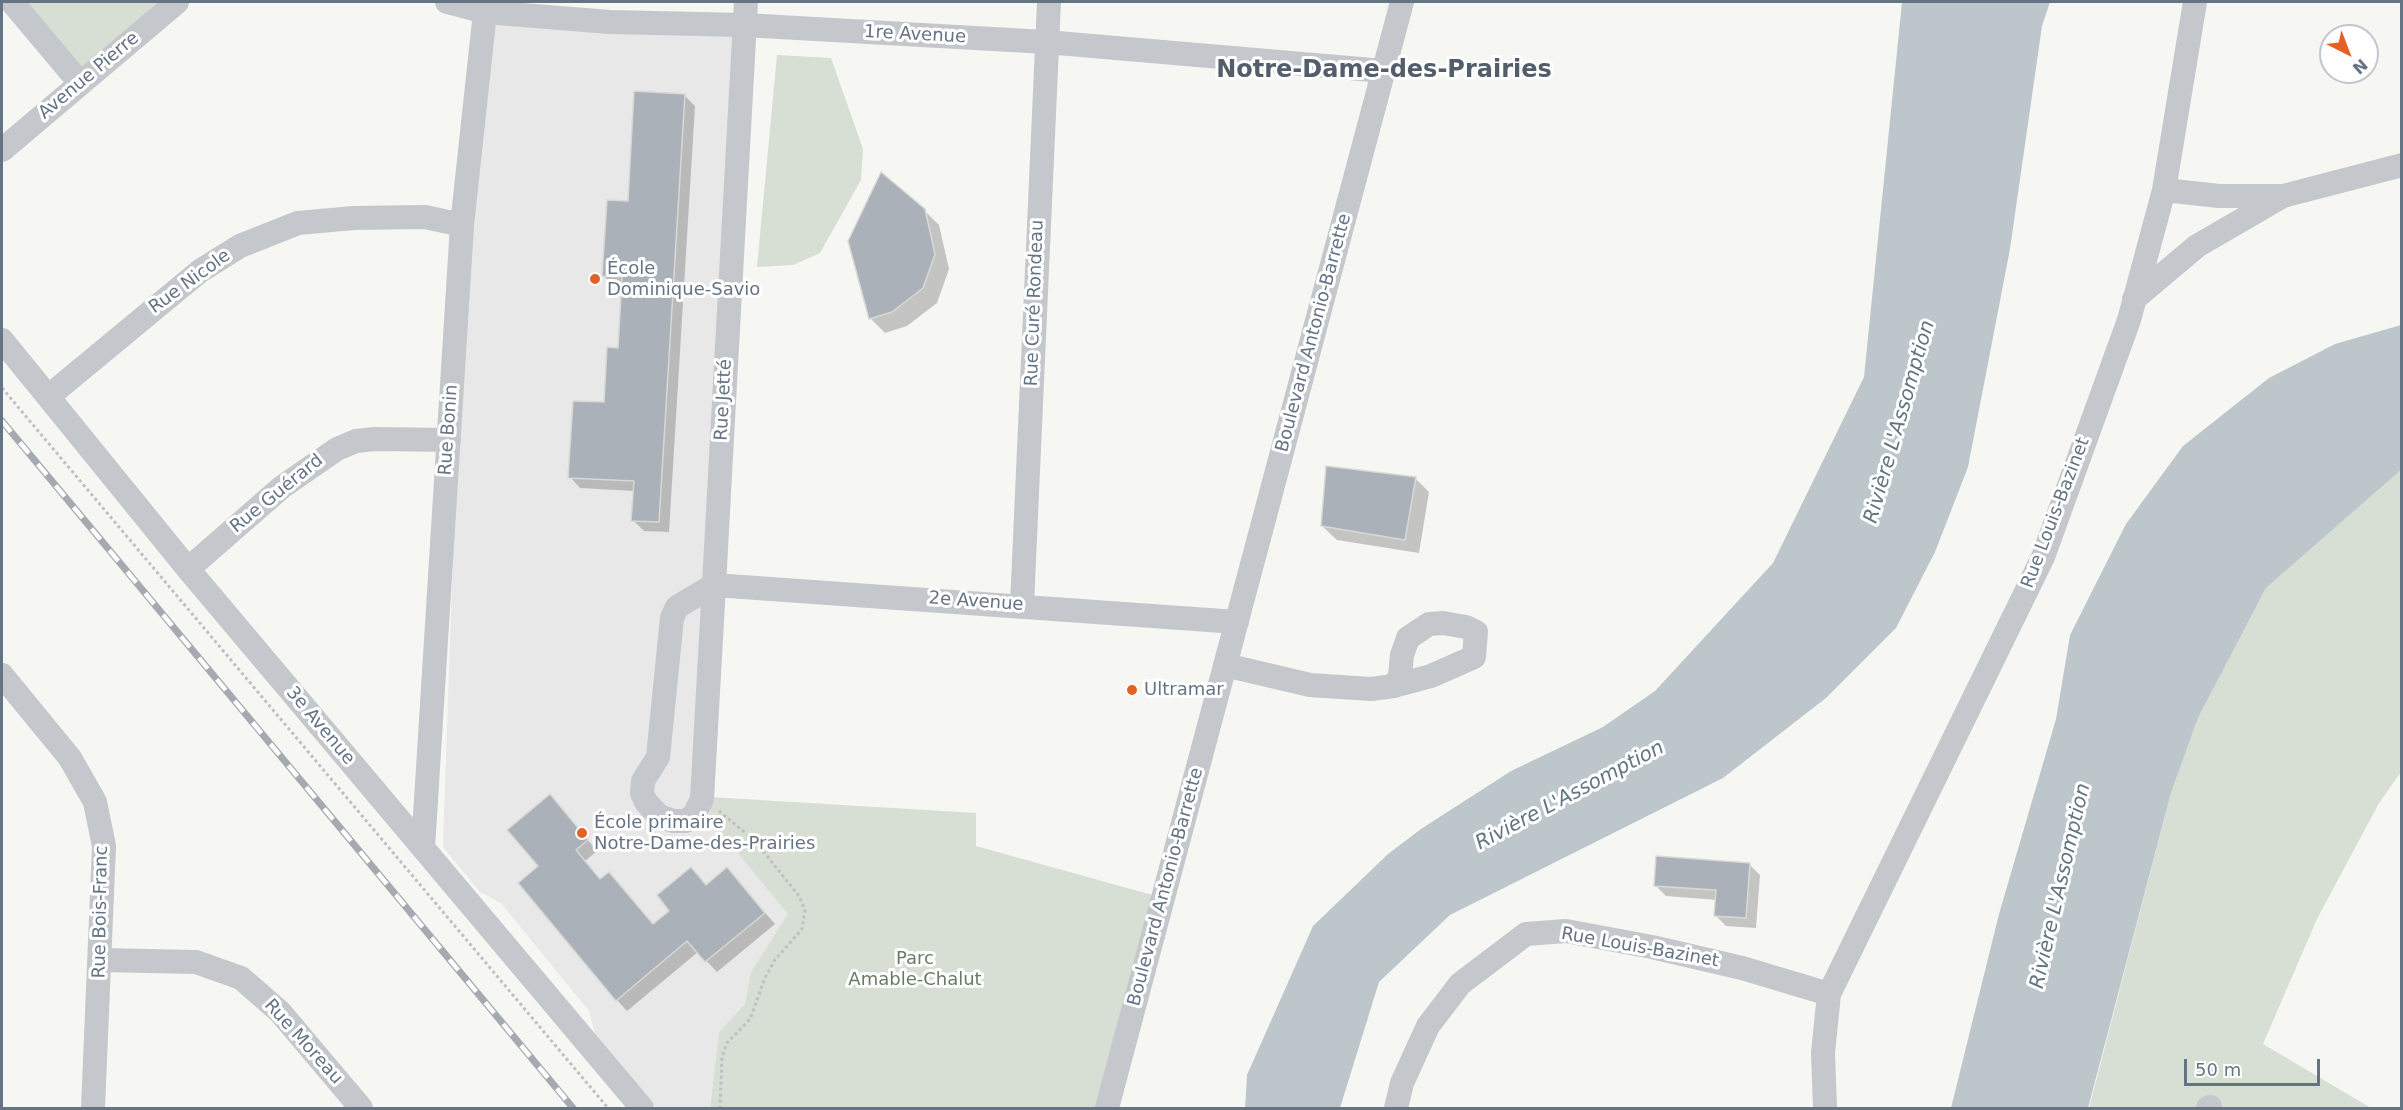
<!DOCTYPE html>
<html>
<head>
<meta charset="utf-8">
<style>
  body { margin:0 }
  #map { position:relative; width:2403px; height:1110px; overflow:hidden; background:#f6f7f3; font-family:"DejaVu Sans",sans-serif }
  canvas { display:block }
  .frame { position:absolute; inset:0; border:3px solid #657485; pointer-events:none }
  .north { position:absolute; left:2319px; top:24px; width:60px; height:60px; box-sizing:border-box; background:#fff; border:2px solid #c1c7ce; border-radius:50%; rotate:138deg; font-size:16px; font-weight:700; line-height:24px; text-align:center; color:#657485 }
  .north::after { content:''; display:block; margin:auto; width:21px; height:27px; background:#e46126; clip-path:polygon(50% 0,100% 100%,50% 72%,0 100%) }
  .scale { position:absolute; left:2184px; top:1059px; width:136px; height:27px; box-sizing:border-box; border:3px solid #657485; border-top:0; padding-left:8px; font-size:18px; line-height:21px; white-space:nowrap; color:#657485; -webkit-text-stroke:4px #fff; paint-order:stroke }
</style>
</head>
<body>
<div id="map">
<canvas width="2403" height="1110"></canvas>
<div class="frame"></div>
<div class="north">N</div>
<div class="scale">50 m</div>
</div>
<script>
const ctx = document.querySelector('canvas').getContext('2d');
ctx.lineJoin = 'round';
function fillPath(path, color) {
  ctx.fillStyle = color;
  ctx.fill(path, 'evenodd');
}
function toPath(rows) {
  const path = new Path2D();
  for (const r of rows) {
    path.moveTo(r[0], r[1]);
    for (let i = 2; i < r.length; i += 2) path.lineTo(r[i], r[i + 1]);
  }
  return path;
}
function trace(path, color, width, dash) {
  ctx.strokeStyle = color;
  ctx.lineWidth = width;
  ctx.lineCap = dash ? 'butt' : 'round';
  ctx.setLineDash(dash || []);
  ctx.stroke(path);
}
function write(font, color, halo, rows, align = 'center') {
  ctx.font = font + ' "DejaVu Sans",sans-serif';
  ctx.lineWidth = 6;
  ctx.setLineDash([]);
  ctx.textBaseline = 'middle';
  ctx.strokeStyle = halo;
  ctx.fillStyle = color;
  for (const [text, x, y, turn = 0] of rows) {
    ctx.save();
    ctx.translate(x, y);
    ctx.rotate((+turn || 0) * Math.PI / 180);
    ctx.textAlign = isNaN(turn) ? turn : align;
    if (halo) ctx.strokeText(text, 0, 0);
    ctx.fillText(text, 0, 0);
    ctx.restore();
  }
}
const built = toPath([
  [485,12,744,25,709,818,789,913,751,972,745,1004,719,1032,710,1108,656,1108,595,1033,589,1011,501,903,480,892,443,847,453,553]
]);
const green = toPath([
  [4,2,177,2,80,83],
  [777,55,831,58,863,149,861,180,820,253,793,265,757,267],
  [2401,470,2401,772,2379,803,2317,919,2263,1044,2371,1108,2089,1108,2171,793,2198,718,2266,588],
  [710,797,976,813,976,846,1163,898,1100,1108,710,1108,719,1032,745,1004,751,972,788,914,709,818]
]);
const water = toPath([
  [1902,2,2050,2,2042,26,2010,249,1968,467,1935,552,1896,628,1826,698,1723,778,1450,915,1379,982,1340,1108,1245,1108,1247,1075,1313,926,1388,854,1421,829,1511,771,1603,727,1655,691,1773,563,1864,377],
  [2401,325,2401,470,2266,588,2198,718,2171,793,2088,1108,1951,1108,1999,914,2056,719,2070,635,2126,524,2183,446,2269,378,2335,344]
]);
const shadow = toPath([
  [684,95,695,106,669,532,644,531,633,520,635,491,580,488,570,477,605,404,619,349,623,287,614,287,604,276,629,203],
  [924,210,939,225,949,269,937,303,907,326,885,333,871,319,850,241],
  [1415,478,1429,492,1419,553,1337,540,1322,526],
  [560,807,597,851,585,861,601,881,609,874,654,925,727,869,775,924,717,972,698,952,627,1011,617,1000,540,866],
  [1750,865,1760,875,1756,928,1726,926,1715,915,1717,900,1666,896,1655,885]
]);
const building = toPath([
  [634,91,685,94,659,522,631,521,634,481,568,478,573,401,604,402,607,347,618,348,622,277,602,276,607,200,628,201,634,91],
  [881,172,925,209,935,254,923,288,892,312,869,319,848,241,881,172],
  [1326,466,1416,477,1405,540,1321,526,1326,466],
  [550,794,588,840,576,850,600,879,609,872,653,924,669,911,657,895,691,867,706,885,727,867,765,913,705,962,687,941,616,1001,518,883,538,866,507,830,550,794],
  [1656,856,1750,863,1746,918,1714,916,1716,890,1654,886,1656,856]
]);
const path = toPath([
  [2,388,608,1108],
  [719,811,755,841,799,896,805,910,802,929,774,961,765,978,750,1019,727,1043,722,1057,720,1108]
]);
const minor = toPath([
  [12,2,80,83],
  [447,2,485,12,610,22,744,25,1046,42,1384,71],
  [746,2,726,365,714,585,702,799,694,815,686,821,673,821,659,816,646,802,642,793,643,781,658,757,672,618,677,607,714,585,1237,622],
  [2,150,177,2],
  [2164,190,2219,196,2281,196],
  [2134,299,2197,246,2283,196,2402,165],
  [2,340,188,569,642,1108],
  [49,396,200,271,240,246,298,223,354,218,425,217,462,225],
  [188,569,282,487,337,449,356,441,375,439,449,440],
  [1022,605,1049,2],
  [1225,665,1310,685,1371,689,1394,686,1431,676,1474,657,1476,632,1466,627,1443,623,1429,624,1408,638,1402,655,1400,676,1394,686],
  [2,675,70,758,95,802,104,846,93,1108],
  [423,848,462,225,485,12],
  [101,960,196,962,241,978,280,1012,361,1108],
  [1107,1108,1402,2],
  [1396,1108,1402,1083,1428,1026,1460,984,1526,934,1566,931,1652,947,1742,968,1829,994],
  [1825,1108,1823,1053,1829,994,2043,557,2129,320,2164,190,2195,2],
  [2208,1108,2210,1107]
]);
const rail = toPath([
  [2,421,573,1108]
]);
const markers = [
  [595,279,6,"#e46126"],
  [1132,690,6,"#e46126"],
  [582,833,6,"#e46126"]
];
const streetNames = [
  ["1re Avenue",915,35,3],
  ["Avenue Pierre",89,76,-40],
  ["Rue Nicole",190,282,-36],
  ["Rue Curé Rondeau",1035,303,-88],
  ["Boulevard Antonio-Barrette",1314,333,-75],
  ["Rue Jetté",724,400,-87],
  ["Rue Bonin",449,430,-86],
  ["Rue Guérard",277,494,-39],
  ["Rue Louis-Bazinet",2056,513,-69],
  ["2e Avenue",976,602,4],
  ["3e Avenue",320,726,50],
  ["Boulevard Antonio-Barrette",1166,887,-75],
  ["Rue Bois-Franc",101,912,-89],
  ["Rue Louis-Bazinet",1640,948,10],
  ["Rue Moreau",303,1042,48]
];
const poiNames = [
  ["École",607,269],
  ["Dominique-Savio",607,290],
  ["Ultramar",1144,690],
  ["École primaire",594,823],
  ["Notre-Dame-des-Prairies",594,844]
];
const parkNames = [
  ["Parc",915,959],
  ["Amable-Chalut",915,980]
];
const waterNames = [
  ["Rivière L'Assomption",1900,422,-74],
  ["Rivière L'Assomption",1570,796,-28],
  ["Rivière L'Assomption",2061,886,-77]
];
const districtNames = [
  ["Notre-Dame-des-Prairies",1384,71]
];
fillPath(built, '#e7e8e7');
fillPath(green, '#d7ded4');
fillPath(water, '#bdc6cb');
fillPath(shadow, '#0003');
fillPath(building, '#aab1b8');
trace(building, '#d8d8d6', 1.5);
trace(path, '#bec0c2', 3, [3, 3]);
trace(minor, '#c4c7cb', 24);
trace(rail, '#a4aab0', 7);
trace(rail, '#fff', 4.5, [14]);
for (const [x, y, r, color] of markers) {
  const dot = new Path2D();
  dot.arc(x, y, r, 0, 2 * Math.PI);
  ctx.fillStyle = color;
  ctx.fill(dot);
  trace(dot, '#fff', 2);
}
write('18px', '#657485', '#fff', streetNames);
write('18px', '#657485', '#fff', poiNames, 'left');
write('18px', '#677c64', '#fff', parkNames);
write('italic 20px', '#617681', '#fff', waterNames);
write('bold 24px', '#535e6a', '#fff', districtNames);
</script>
</body>
</html>
